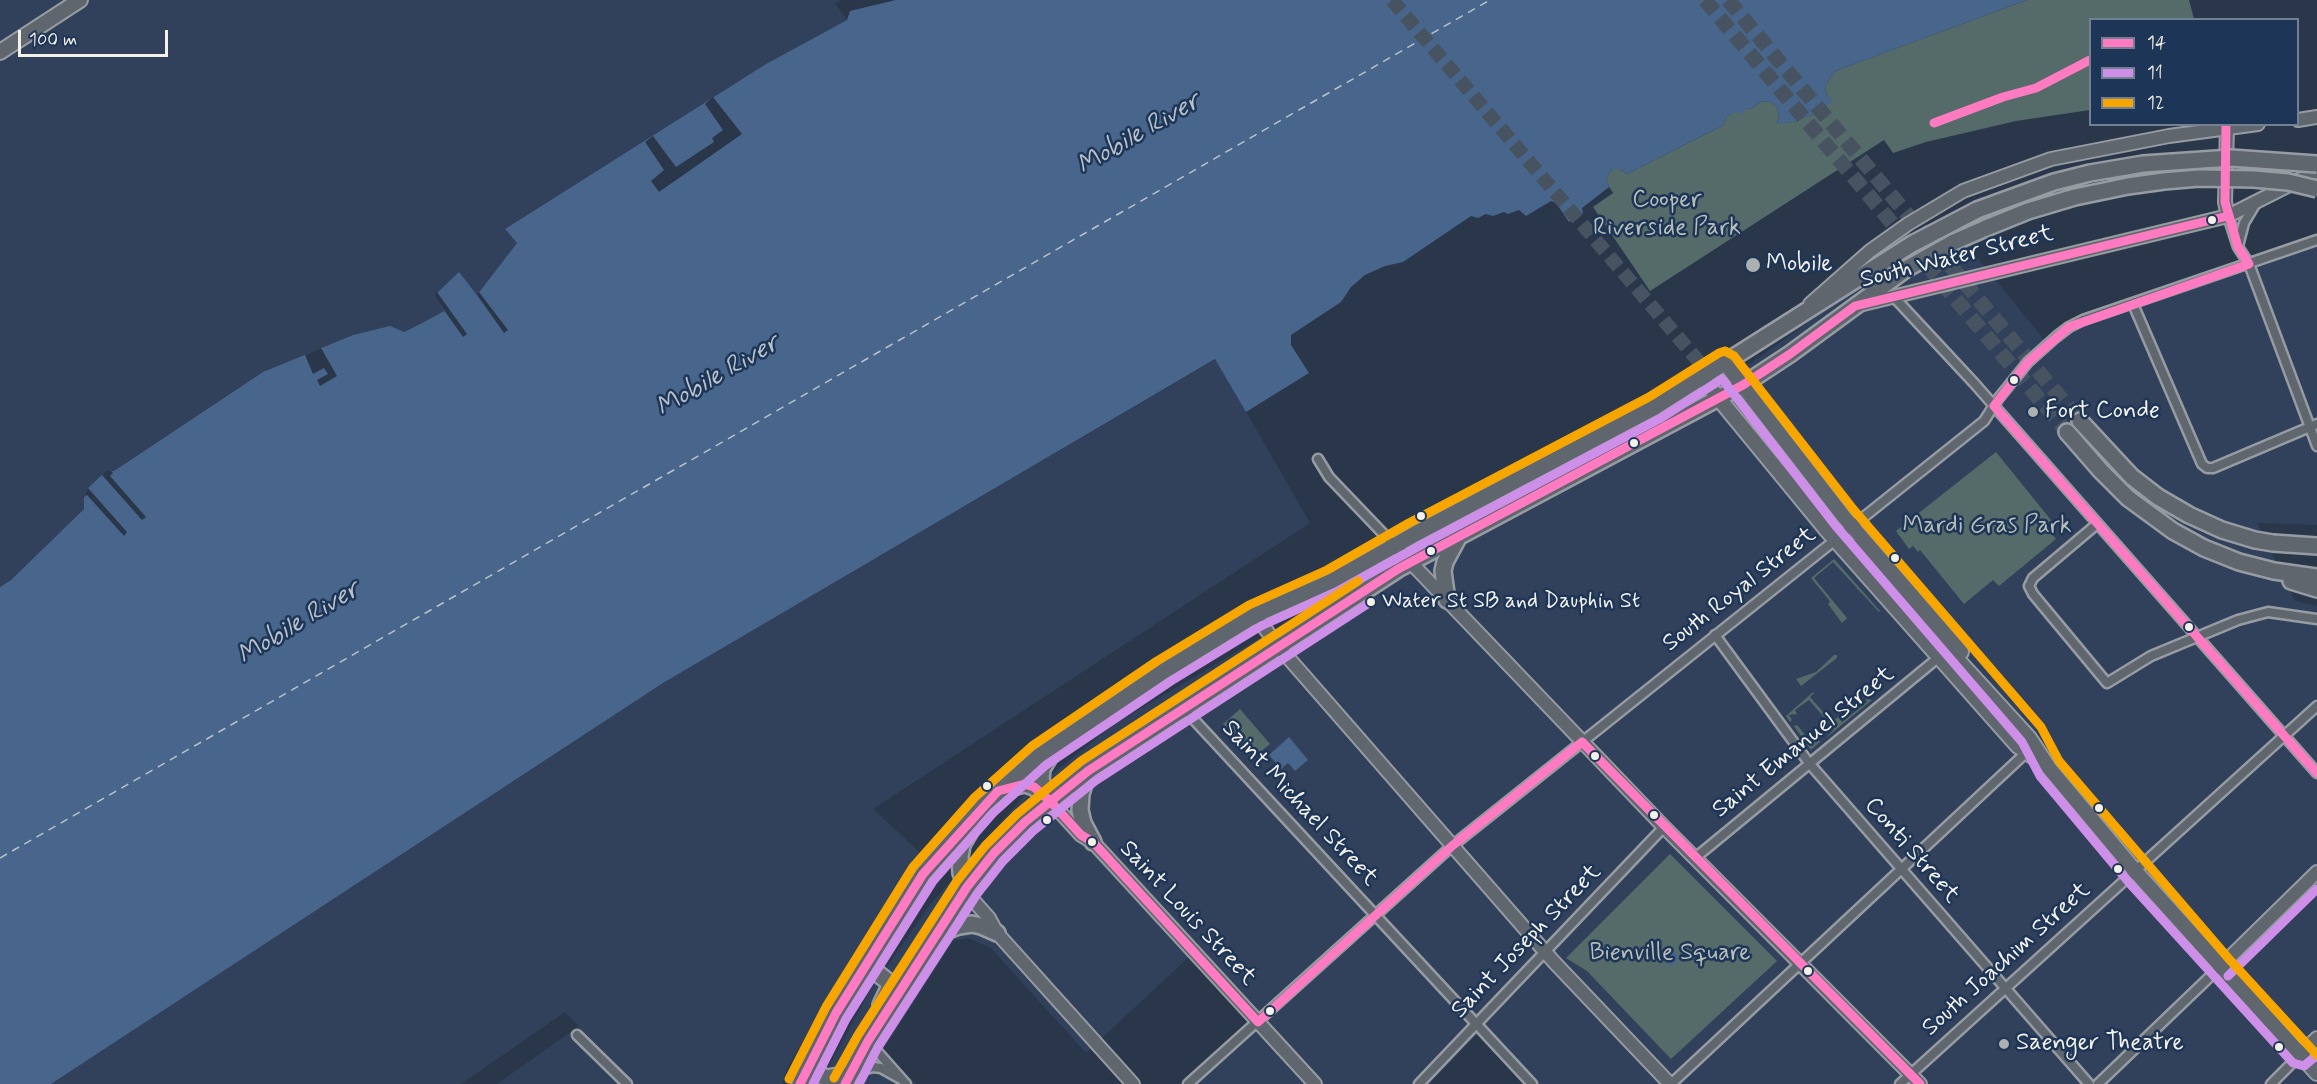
<!DOCTYPE html>
<html>
<head>
<meta charset="utf-8">
<style>
  body { margin:0 }
  #map { position:relative; width:2317px; height:1084px; overflow:hidden; background:#2a374a; font-family:Mynerve,sans-serif }
  canvas { display:block }
  .legend { position:absolute; left:2089px; top:18px; width:210px; height:108px; box-sizing:border-box; background:#1d3557; border:2px solid #738091; margin:0; padding:8px 10px; list-style:none; font-size:18px; color:#f4f1e8 }
  .legend li { display:flex; align-items:center; gap:12px; height:30px }
  .legend b { width:30px; border:2px solid #738091 }
  .scale { position:absolute; left:18px; top:30px; width:150px; height:27px; box-sizing:border-box; border:3px solid #f4f1e8; border-top:0; padding-left:8px; font-size:18px; line-height:21px; white-space:nowrap; color:#f4f1e8; -webkit-text-stroke:4px #1d3557; paint-order:stroke }
</style>
</head>
<body>
<div id="map">
<canvas width="2317" height="1084"></canvas>
<ul class="legend">
<li><b style="height:8px;background:#fe7ac1"></b>14</li>
<li><b style="height:8px;background:#ce8fe9"></b>11</li>
<li><b style="height:8px;background:#f7a600"></b>12</li>
</ul>
<div class="scale">100 m</div>
</div>
<script>
const ctx = document.querySelector('canvas').getContext('2d');
ctx.lineJoin = 'round';
function fillPath(path, color) {
  ctx.fillStyle = color;
  ctx.fill(path, 'evenodd');
}
function toPath(rows) {
  const path = new Path2D();
  for (const r of rows) {
    if (r.length === 3) {
      path.moveTo(r[0] + r[2], r[1]);
      path.arc(r[0], r[1], r[2], 0, 2 * Math.PI);
      continue;
    }
    path.moveTo(r[0], r[1]);
    for (let i = 2; i < r.length; i += 2) path.lineTo(r[i], r[i + 1]);
  }
  return path;
}
function trace(path, color, width, dash) {
  ctx.strokeStyle = color;
  ctx.lineWidth = width;
  ctx.lineCap = dash ? 'butt' : 'round';
  ctx.setLineDash(dash || []);
  ctx.stroke(path);
}
function write(font, color, halo, rows, align = 'center') {
  ctx.font = font + ' Mynerve,sans-serif';
  ctx.lineWidth = 5;
  ctx.setLineDash([]);
  ctx.textBaseline = 'middle';
  ctx.strokeStyle = halo;
  ctx.fillStyle = color;
  for (const [text, x, y, turn = 0] of rows) {
    ctx.save();
    ctx.translate(x, y);
    ctx.rotate((+turn || 0) * Math.PI / 180);
    ctx.textAlign = isNaN(turn) ? turn : align;
    if (halo) ctx.strokeText(text, 0, 0);
    ctx.fillText(text, 0, 0);
    ctx.restore();
  }
}
const built = toPath([
  [0,0,842,0,835,3,847,20,766,64,505,229,517,243,477,295,459,272,444,311,426,321,403,332,353,335,263,372,114,471,106,471,88,488,84,497,84,509,11,580,0,587],
  [1955,230,2050,347,2072,330,2317,246,2317,525,2257,523,2295,601,2317,606,2317,1084,1527,1084,1479,1032,1429,1084,1179,1084,1249,1021,1190,956,1086,1053,991,948,968,938,953,941,883,1050,916,1084,819,1084,870,991,929,906,1023,797,1115,724,1381,566,1589,458,1725,381,1846,296],
  [1216,359,1310,523,873,809,923,855,854,952,787,1069,782,1084,497,1084,579,1026,565,1012,461,1084,51,1084,663,683]
]);
const green = toPath([
  [2027,0,2189,0,2194,19,2090,20,2090,110,2016,121,1926,142,1893,153,1884,140,1650,291,1593,207,1613,193,1606,180,1609,173,1613,169,1619,169,1627,174,1724,125,1726,118,1732,113,1746,108,1751,109,1762,101,1771,102,1777,107,1779,116,1777,123,1793,122,1819,112,1832,101,1827,95,1825,86,1835,71],
  [1996,452,2055,525,2049,530,2056,539,1999,586,1993,580,1964,604,1920,550,1918,552,1913,546,1909,549,1896,531],
  [1834,559,1880,611,1879,612,1833,562,1814,578,1847,618,1842,623,1828,604,1830,602,1829,600,1811,578],
  [1834,655,1837,655,1837,658,1801,686,1796,679,1816,672],
  [1813,692,1814,693,1810,697,1832,722,1838,717,1842,722,1867,702,1866,699,1872,700,1826,738,1834,729,1809,700,1795,710,1797,714,1789,715,1792,720,1790,722,1786,716],
  [1240,709,1270,744,1252,759,1223,724],
  [1797,725,1810,741,1821,741,1811,750,1794,726],
  [1670,854,1777,961,1671,1059,1587,971,1566,958]
]);
const water = toPath([
  [896,0,2027,0,1835,71,1825,86,1827,95,1833,101,1819,112,1793,122,1777,124,1779,116,1777,107,1771,102,1762,101,1751,109,1746,108,1744,113,1732,113,1726,118,1724,125,1627,174,1619,169,1613,169,1609,173,1606,180,1613,193,1569,222,1556,203,1551,201,1526,216,1519,210,1508,214,1504,212,1493,216,1486,214,1478,218,1471,216,1403,262,1385,266,1365,275,1351,287,1341,302,1291,335,1291,345,1309,373,1246,412,1215,359,663,683,51,1084,0,1084,0,587,11,580,84,509,84,497,88,488,106,471,114,471,263,372,353,335,390,326,404,332,426,321,444,311,434,296,459,272,477,295,517,243,505,229,766,64,847,20,850,11],
  [1289,737,1308,760,1295,771,1288,763,1281,769,1269,755],
  [1671,958,7]
]);
const pier = toPath([
  [713,97,742,134,659,192,651,181,664,170,645,142,653,136,676,167,714,142,712,138,723,130,705,104],
  [1609,187,1613,193,1583,213,1582,208],
  [437,292,467,334,463,337,434,296],
  [479,292,508,330,504,333,477,295],
  [321,348,337,376,320,386,317,380,328,374,324,368,313,374,305,355],
  [106,471,111,471,113,473,110,476,146,517,142,520,102,475],
  [88,488,127,532,124,536,87,495,84,497]
]);
const ferry = toPath([
  [0,858,1490,0]
]);
const primaryTunnel = toPath([
  [1392,0,1856,547]
]);
const highwayTunnel = toPath([
  [1705,0,2067,432],
  [1728,0,2080,421]
]);
const street = toPath([
  [2228,216,2238,247,2249,264,2317,446],
  [2238,246,2244,223,2256,203],
  [1893,296,1974,383,2317,773],
  [2133,304,2202,464,2207,468,2213,468,2317,424],
  [1318,459,1329,477,1395,546],
  [2097,524,2033,578,2029,586,2033,594,2107,683,2151,656,2238,620,2268,612,2317,619],
  [1715,635,1809,763,2089,1084],
  [1184,709,1532,1084],
  [1695,858,1939,657],
  [577,1035,627,1084],
  [868,1041,906,1084],
  [852,1073,873,1067,881,1068,899,1078],
  [1188,1084,1452,846,1984,421,1998,399,2028,362,2056,337,2069,327,2083,320,2317,240],
  [1419,1084,1664,827],
  [1671,1084,2030,749],
  [1900,1084,2317,706],
  [2098,1084,2220,967],
  [2271,1084,2301,1054]
]);
const secondary = toPath([
  [2298,120,2317,117],
  [2227,128,2225,202,2228,216],
  [1810,304,1870,251,1908,224,1963,191,2051,159,2169,136,2258,124],
  [1859,305,2228,216,2317,171],
  [1395,546,1664,827,1920,1084],
  [1255,615,1278,646,1554,962,1670,1084],
  [1050,801,1081,835,1093,842,1315,1084],
  [967,887,973,900,989,918,997,933,1133,1084],
  [2220,967,2317,872],
  [2301,1054,2317,1038]
]);
const primary = toPath([
  [0,52,80,0],
  [1725,363,1844,517,1961,652],
  [1702,378,1826,529,2018,746,2043,763],
  [1856,547,1946,652],
  [1942,645,1955,657,2029,738,2049,768,2135,871,2317,1073]
]);
const highway = toPath([
  [2080,421,2132,477,2158,497,2189,515,2222,530,2255,540,2273,543,2317,546],
  [2067,432,2101,471,2128,498,2173,531,2204,548,2239,562,2274,571,2317,577],
  [2291,581,2317,589],
  [1447,600,1443,571,1445,562,1459,536],
  [1088,771,1081,794,1080,810,1083,823,1093,842],
  [1003,789,1025,784,1034,787,1048,799],
  [1050,801,1041,780,1042,769,1054,749],
  [967,887,961,873,960,857,962,845,973,826],
  [935,935,959,926,972,924,981,926,997,933],
  [867,965,886,980,890,986,881,1005],
  [806,1070,827,1078,850,1074],
  [800,1084,836,1013,923,874,984,805,1039,756,1164,671,1255,615,1332,581,1415,534,1655,407,1912,244,1977,210],
  [845,1084,868,1041,967,887,994,853,1025,822,1088,771,1398,569,1743,385,1790,354,1906,269,1954,242,1986,228]
]);
const highwayBridge = toPath([
  [1977,210,2054,182,2090,173,2143,164,2231,158,2317,164],
  [1986,228,2028,211,2075,197,2128,186,2164,181,2199,178,2253,179,2288,182,2317,189]
]);
const bus1 = toPath([
  [1934,123,2003,97,2036,88,2090,60],
  [2226,124,2225,202,2238,247,2249,264,2069,327,2028,362,1994,406,2317,773],
  [800,1084,836,1013,923,874,998,791,1025,784,1034,787,1050,801,1081,835,1093,842,1258,1022,1452,846,1582,742,1920,1084],
  [845,1084,868,1041,967,887,994,853,1025,822,1088,771,1398,569,1743,385,1790,354,1855,306,2228,216]
]);
const bus2 = toPath([
  [2228,976,2317,889],
  [813,1084,846,1019,933,881,993,813,1046,765,1171,681,1261,626,1338,591,1421,545,1661,418,1722,379,1835,525,2022,742,2040,776,2132,886,2293,1063,2304,1066,2317,1055],
  [859,1084,878,1047,977,894,1003,861,1033,831,1095,781,1372,601]
]);
const bus3 = toPath([
  [834,1078,858,1035,957,881,985,846,1017,814,1081,761,1358,581],
  [789,1079,826,1007,913,867,975,797,1032,746,1157,661,1249,605,1327,570,1409,523,1649,397,1719,353,1725,351,1734,356,1853,509,2041,727,2059,761,2229,959,2317,1055]
]);
const markers = [
  [2212,220,5,"#f4f1e8"],
  [1753,265,8,"#adb0b1"],
  [2014,380,5,"#f4f1e8"],
  [2033,412,6,"#adb0b1"],
  [1634,443,5,"#f4f1e8"],
  [1421,516,5,"#f4f1e8"],
  [1431,551,5,"#f4f1e8"],
  [1895,558,5,"#f4f1e8"],
  [1371,602,5,"#f4f1e8"],
  [2189,627,5,"#f4f1e8"],
  [1595,756,5,"#f4f1e8"],
  [987,786,5,"#f4f1e8"],
  [2099,808,5,"#f4f1e8"],
  [1654,815,5,"#f4f1e8"],
  [1047,820,5,"#f4f1e8"],
  [1092,842,5,"#f4f1e8"],
  [2118,869,5,"#f4f1e8"],
  [1808,971,5,"#f4f1e8"],
  [1270,1011,5,"#f4f1e8"],
  [2004,1044,6,"#adb0b1"],
  [2279,1047,5,"#f4f1e8"]
];
const busNames = [
  ["Water St SB and Dauphin St",1382,602]
];
const parkNames = [
  ["Cooper",1667,201],
  ["Riverside Park",1667,229],
  ["Mardi Gras Park",1987,527],
  ["Bienville Square",1670,954]
];
const streetNames = [
  ["South Water Street",1957,258,-14],
  ["South Royal Street",1740,590,-38],
  ["Saint Emanuel Street",1804,743,-39],
  ["Saint Michael Street",1299,804,47],
  ["Conti Street",1911,851,49],
  ["Saint Louis Street",1187,914,47],
  ["Saint Joseph Street",1527,942,-46],
  ["South Joachim Street",2007,960,-42]
];
const poiNames = [
  ["Mobile",1766,265],
  ["Fort Conde",2045,412],
  ["Saenger Theatre",2016,1044]
];
const waterNames = [
  ["Mobile River",1139,135,-30],
  ["Mobile River",718,377,-30],
  ["Mobile River",299,624,-31]
];
fillPath(built, '#31415b');
fillPath(green, '#546b6a');
fillPath(water, '#48668b');
fillPath(pier, '#2a374a');
trace(ferry, '#b9c2ca', 1.5, [8, 6]);
trace(primaryTunnel, '#485362', 14, [14, 7]);
trace(highwayTunnel, '#485362', 15, [15, 8]);
trace(street, '#979ca3', 13);
trace(secondary, '#979ca3', 16);
trace(primary, '#979ca3', 18);
trace(highway, '#979ca3', 20);
trace(street, '#60666e', 8);
trace(secondary, '#60666e', 12);
trace(primary, '#60666e', 14);
trace(highway, '#60666e', 15);
trace(highwayBridge, '#979ca3', 20, []);
trace(highwayBridge, '#60666e', 15);
trace(bus1, '#fe7ac1', 9);
trace(bus2, '#ce8fe9', 9);
trace(bus3, '#f7a600', 9);
for (const [x, y, r, color] of markers) {
  const dot = new Path2D();
  dot.arc(x, y, r, 0, 2 * Math.PI);
  ctx.fillStyle = color;
  ctx.fill(dot);
  trace(dot, '#1d3557', 2);
}
write('22px', '#f4f1e8', '#1d3557', busNames, 'left');
write('24px', '#b7bfb8', '#1d3557', parkNames);
write('24px', '#f4f1e8', '#1d3557', streetNames);
write('24px', '#f4f1e8', '#1d3557', poiNames, 'left');
write('italic 26px', '#b9c2ca', '#1d3557', waterNames);
</script>
</body>
</html>
